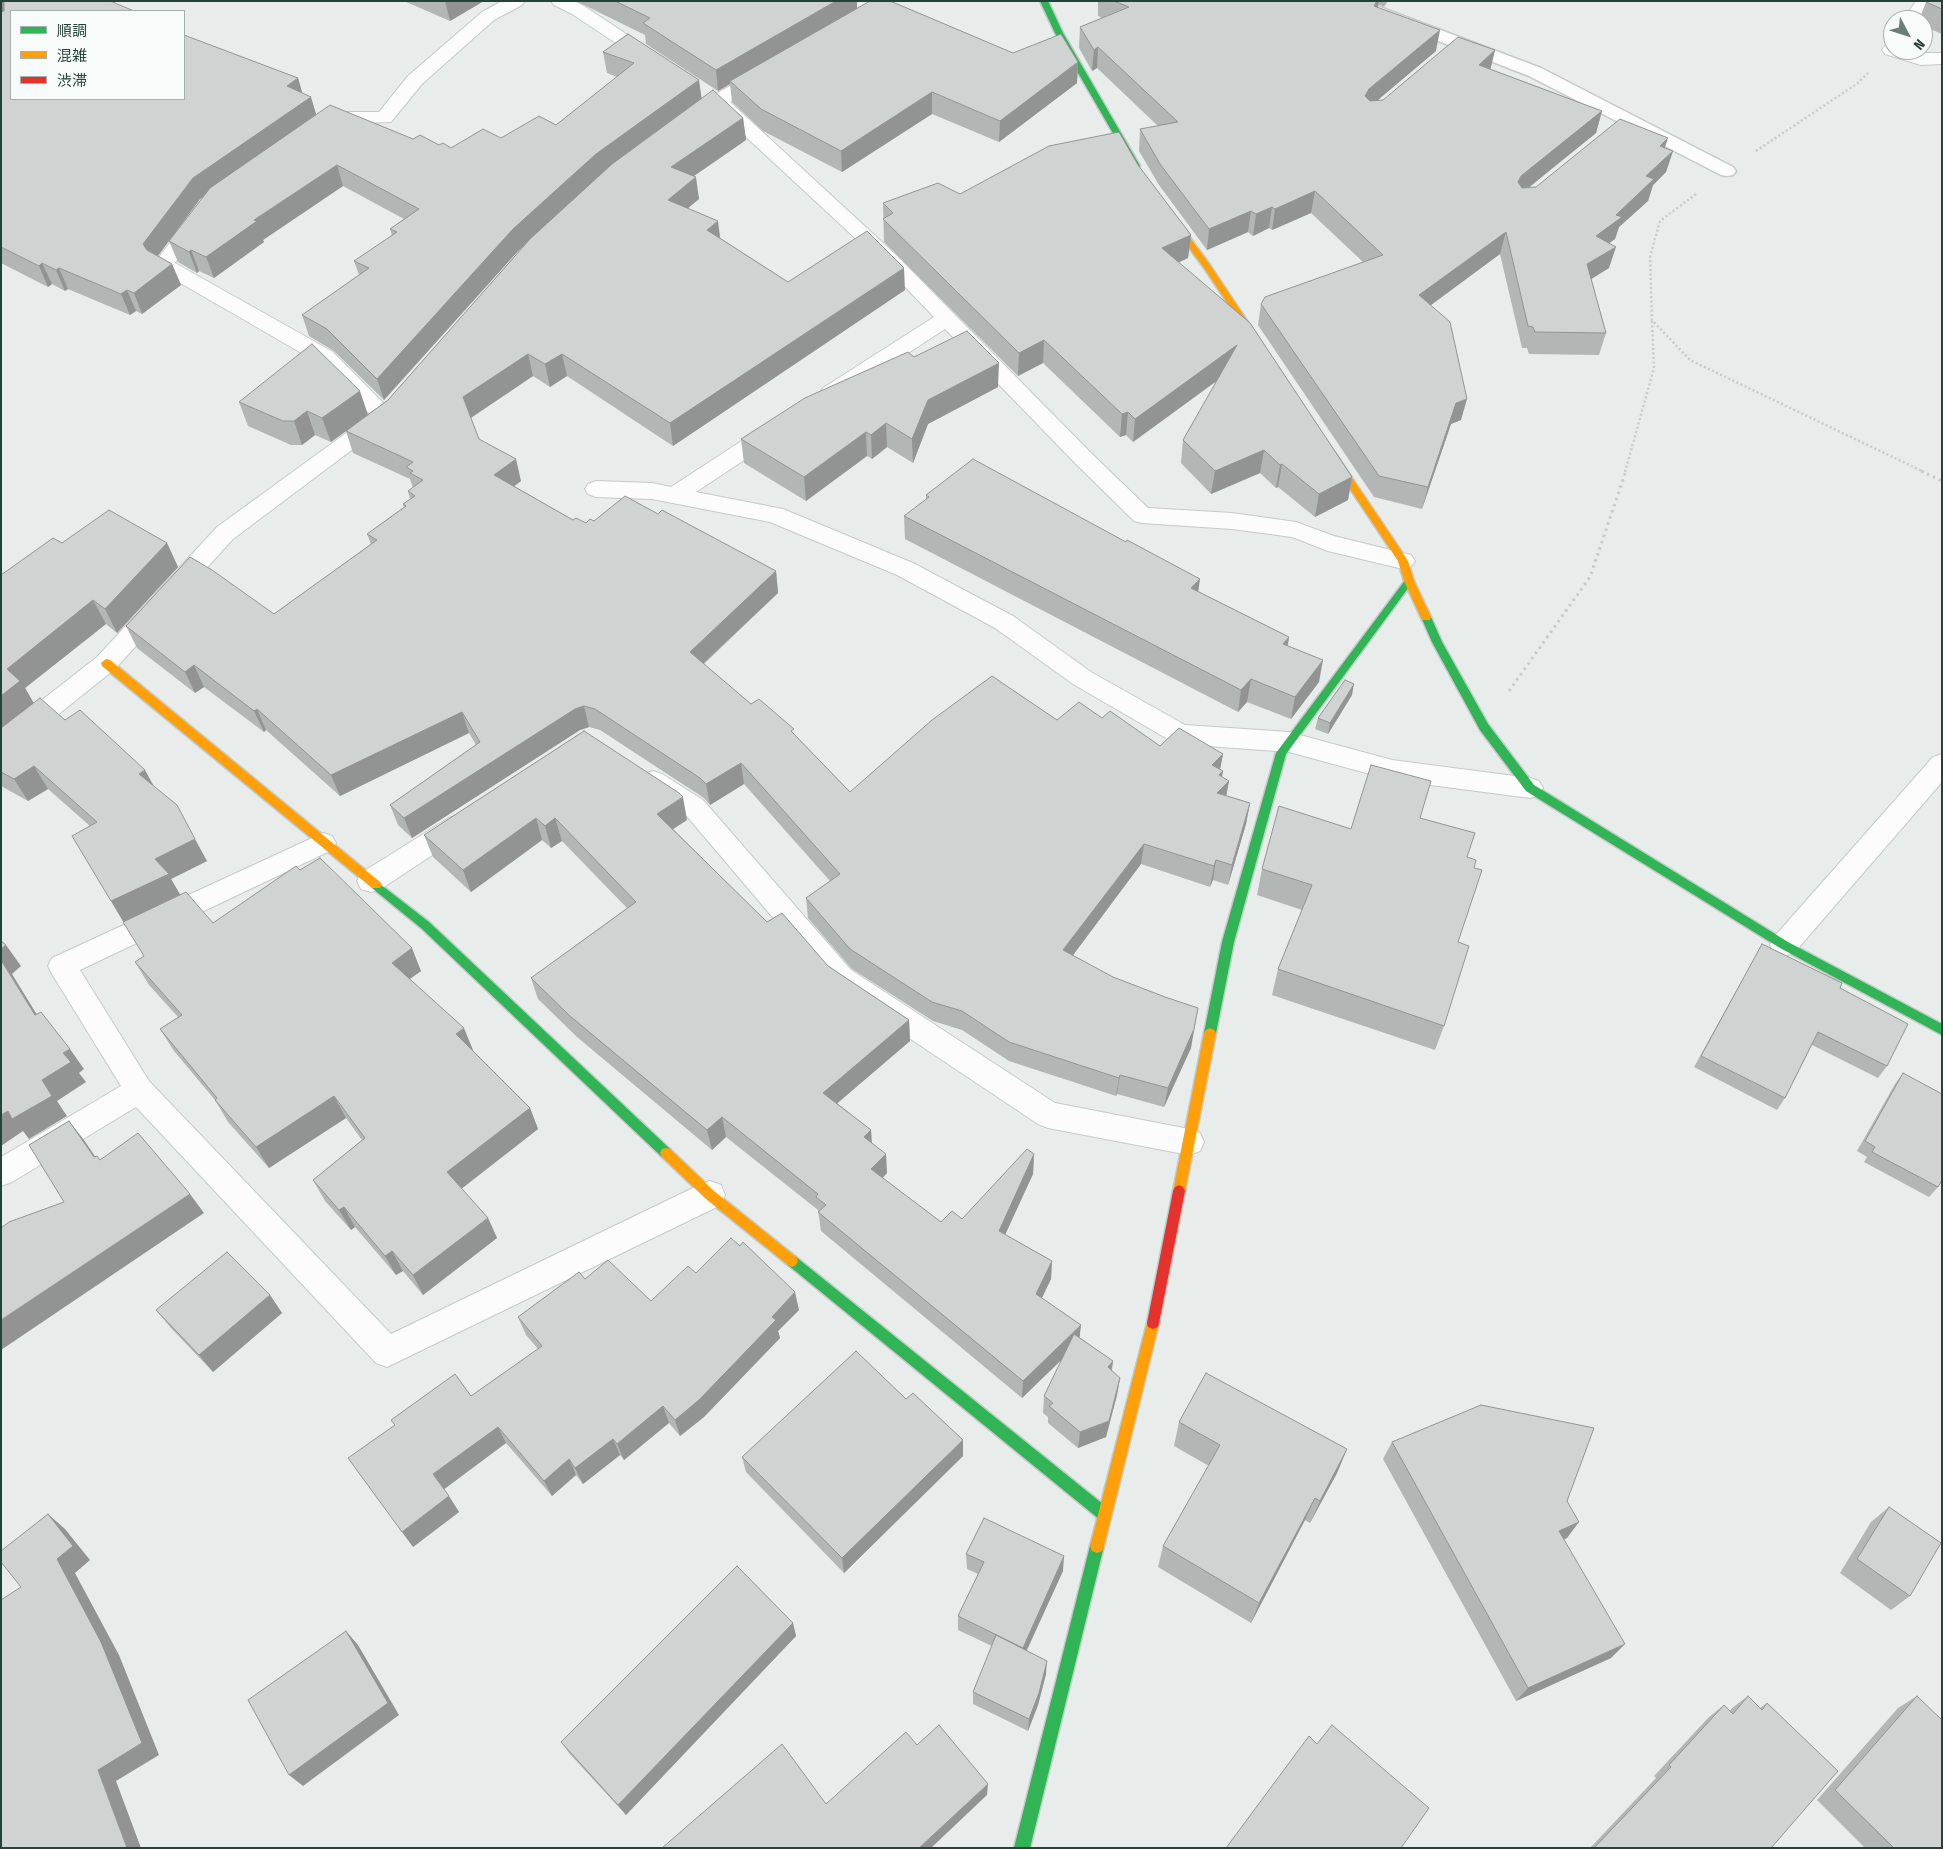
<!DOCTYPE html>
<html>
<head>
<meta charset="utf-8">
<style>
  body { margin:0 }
  #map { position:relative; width:1943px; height:1849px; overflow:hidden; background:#e8edeb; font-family:"Fira Sans Condensed","Noto Sans JP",sans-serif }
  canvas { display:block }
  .frame { position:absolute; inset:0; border:2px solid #24423a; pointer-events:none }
  .legend { position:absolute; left:10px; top:10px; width:175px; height:90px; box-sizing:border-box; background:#f7fbf9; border:1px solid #a3b1ad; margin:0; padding:6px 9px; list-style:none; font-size:15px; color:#24423a }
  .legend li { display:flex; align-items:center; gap:10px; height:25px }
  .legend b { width:25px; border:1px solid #a3b1ad }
  .north { position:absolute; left:1883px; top:10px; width:50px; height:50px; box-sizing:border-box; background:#f7fbf9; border:1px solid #a3b1ad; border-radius:50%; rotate:130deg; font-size:14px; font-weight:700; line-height:20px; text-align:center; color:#24423a }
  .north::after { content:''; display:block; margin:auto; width:18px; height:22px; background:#697e78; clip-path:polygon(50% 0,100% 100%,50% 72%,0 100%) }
</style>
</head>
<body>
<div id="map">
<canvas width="1943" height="1849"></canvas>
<div class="frame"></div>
<ul class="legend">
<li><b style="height:6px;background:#30b455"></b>順調</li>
<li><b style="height:6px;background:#ff9f0a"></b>混雑</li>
<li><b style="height:6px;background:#e5322d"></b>渋滞</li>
</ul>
<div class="north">N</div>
</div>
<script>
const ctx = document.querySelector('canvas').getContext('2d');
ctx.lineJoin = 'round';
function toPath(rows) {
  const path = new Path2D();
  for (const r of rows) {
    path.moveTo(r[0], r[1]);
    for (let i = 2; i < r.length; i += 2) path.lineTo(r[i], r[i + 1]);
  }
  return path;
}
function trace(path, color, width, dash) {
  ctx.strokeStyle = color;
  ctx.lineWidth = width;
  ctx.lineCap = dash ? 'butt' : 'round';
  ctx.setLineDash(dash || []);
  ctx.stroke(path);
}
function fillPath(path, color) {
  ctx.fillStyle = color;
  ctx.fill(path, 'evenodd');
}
const pathFar1 = toPath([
  [1756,151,1858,83,1868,73],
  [1696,194,1660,221,1650,257,1652,320,1690,360,1924,472],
  [1625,472,1654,368,1652,321]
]);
const path = toPath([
  [1921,471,1942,481],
  [1509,691,1590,577,1626,471]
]);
const lane = toPath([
  [1341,1,1364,1,1541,68,1733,167,1736,171,1733,175,1727,176,1721,175,1529,76,1343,4,1341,1]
]);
const street = toPath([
  [502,1,525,1,522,5,494,20,422,84,391,122,336,124,326,128,319,126,316,122,325,114,332,112,379,112,408,76,482,12,502,1],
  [551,1,574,1,584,6,658,55,661,59,658,63,652,65,646,63,572,14,554,5,551,1],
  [1916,1,1934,1,1921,20,1903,20,1916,1],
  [1893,43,1893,50,1910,50,1922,53,1942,53,1942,64,1921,65,1885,54,1882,50,1885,46,1893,43],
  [764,69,771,71,773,75,771,79,730,102,896,255,1091,453,1148,508,1232,513,1296,522,1334,536,1411,555,1415,561,1411,567,1403,569,1328,551,1292,537,1232,529,1142,523,1134,521,1075,463,945,329,839,398,831,400,823,398,820,393,823,388,934,317,882,263,717,110,699,123,692,125,685,123,683,119,710,97,757,71,764,69],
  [196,216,203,218,206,222,175,263,333,352,396,416,393,421,389,422,233,539,115,669,10,753,1,756,1,732,97,657,217,527,371,415,317,362,156,269,153,265,156,261,189,218,196,216],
  [774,423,782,425,785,430,782,435,696,492,783,509,913,563,1013,616,1091,672,1185,725,1289,732,1392,760,1530,778,1539,781,1543,788,1539,795,1530,798,1392,780,1289,752,1180,744,1171,741,1073,684,995,628,897,575,770,522,652,499,596,497,588,494,585,489,588,484,596,481,652,483,671,487,766,425,774,423],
  [1942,754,1942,782,1794,953,1784,956,1774,953,1770,945,1774,937,1933,757,1942,754],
  [653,771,662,774,703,800,851,970,1055,1103,1189,1129,1200,1133,1204,1142,1200,1151,1189,1155,1048,1128,1038,1124,831,986,685,814,644,788,640,781,644,774,653,771],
  [458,815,467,818,471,825,467,832,381,889,371,892,361,889,357,881,361,873,449,818,458,815],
  [323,833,332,836,336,843,332,850,80,970,149,1081,391,1334,699,1185,710,1181,721,1185,725,1195,721,1205,387,1367,376,1363,136,1107,12,1182,1,1186,1,1157,121,1086,52,974,48,966,52,958,323,833]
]);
const fast = toPath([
  [1040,1,1048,1,1063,33,1140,166,1139,168,1132,166,1055,33,1040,1],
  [1409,578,1412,579,1414,581,1412,583,1286,754,1234,942,1216,1033,1214,1036,1210,1038,1206,1036,1204,1033,1222,942,1276,753,1406,579,1409,578],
  [1426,613,1431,617,1442,642,1488,724,1534,785,1788,942,1942,1024,1942,1035,1780,948,1526,791,1480,730,1432,642,1421,617,1426,613],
  [376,881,429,922,670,1149,672,1153,670,1157,666,1158,662,1157,421,928,372,888,370,885,372,882,376,881],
  [792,1255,796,1257,1109,1509,1111,1514,1109,1519,1104,1521,1099,1519,788,1265,786,1261,788,1257,792,1255],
  [1097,1539,1102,1541,1104,1546,1030,1848,1014,1848,1090,1546,1092,1541,1097,1539]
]);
const slow = toPath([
  [1165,212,1171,212,1210,265,1262,343,1261,345,1255,345,1204,268,1164,214,1165,212],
  [1331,450,1334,451,1408,561,1414,581,1431,617,1430,620,1422,620,1404,581,1398,561,1326,453,1331,450],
  [106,659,110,660,380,882,382,885,380,888,372,888,102,666,101,663,106,659],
  [1210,1028,1214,1030,1216,1033,1185,1191,1183,1195,1179,1197,1175,1195,1173,1191,1204,1033,1206,1030,1210,1028],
  [666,1148,670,1149,714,1191,796,1257,798,1261,796,1265,792,1267,788,1265,706,1199,662,1157,660,1153,662,1149,666,1148],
  [1153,1317,1158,1319,1159,1323,1104,1546,1102,1551,1097,1553,1092,1551,1090,1546,1147,1323,1148,1319,1153,1317]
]);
const jam = toPath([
  [1179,1185,1183,1187,1185,1191,1159,1323,1158,1327,1153,1329,1148,1327,1147,1323,1173,1191,1175,1187,1179,1185]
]);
const wall = toPath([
  [1,1,4,1,4,2,134,11,11,11,298,78,302,93,316,115,413,139,451,148,501,138,556,125,617,77,607,73,603,52,628,34,701,99,743,118,746,140,694,176,699,199,688,208,720,238,788,282,905,290,673,446,567,376,550,387,533,376,471,418,479,439,521,481,514,486,573,520,586,523,594,521,658,514,776,571,778,593,704,664,751,704,794,734,850,792,1057,720,1102,718,1160,746,1223,754,1220,770,1223,771,1222,777,1229,781,1226,796,1250,803,1246,824,1228,885,1213,880,1210,887,1141,864,1073,955,1191,1048,1164,1107,1117,1094,1116,1096,1009,1061,962,1030,933,1021,852,969,808,918,806,898,830,881,744,784,710,805,704,798,600,730,589,727,580,730,412,838,398,825,390,805,476,745,469,733,340,796,266,730,264,732,204,687,195,693,137,648,126,626,274,614,371,544,367,534,404,507,403,504,410,499,408,491,413,488,410,479,353,453,346,431,331,442,315,435,302,445,291,445,248,426,239,402,368,414,388,400,527,242,518,251,384,400,334,351,309,336,302,315,359,275,354,261,392,236,390,229,404,219,343,186,263,240,264,242,214,278,199,271,197,273,178,262,169,241,203,197,200,199,158,256,172,264,181,285,142,314,136,311,130,315,68,289,65,291,52,284,48,287,1,263],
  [404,1,484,1,450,21],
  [576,1,857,1,857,8,1013,53,1078,62,1077,83,999,142,932,114,842,172,763,131,732,102,730,84,718,91,646,44,645,35],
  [1098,1,1388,1,1384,7,1378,4,1378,8,1436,51,1377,100,1383,100,1495,50,1490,69,1602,111,1596,133,1528,187,1536,187,1665,148,1673,151,1666,172,1653,185,1648,201,1619,227,1615,239,1609,243,1609,268,1591,279,1606,333,1599,355,1529,354,1527,348,1522,348,1500,254,1430,305,1461,420,1451,424,1422,509,1374,497,1258,325,1261,304,1363,262,1311,213,1272,230,1269,228,1253,236,1248,232,1207,250,1159,185,1139,151,1140,129,1158,126,1097,68,1092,71,1079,48,1080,27,1102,18,1098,16],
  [1942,1,1942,34,1923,26,1923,20,1919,20,1926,2],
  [1138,165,1191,235,1188,258,1179,262,1352,477,1348,500,1315,517,1278,487,1276,488,1260,473,1211,494,1181,463,1183,440,1217,381,1133,442,1126,435,1120,437,1043,363,1018,376,884,242,883,203,960,194],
  [914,357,998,387,928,424,913,463,887,447,872,459,867,456,806,501,744,463,741,439],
  [926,495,1199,592,1289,637,1288,645,1319,682,1291,719,1247,702,1238,712,905,539,904,516,926,500],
  [62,543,167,543,178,567,117,633,106,624,25,688,34,703,65,720,153,786,207,861,171,879,180,895,213,923,300,870,421,971,410,979,472,1050,530,1108,538,1129,461,1189,488,1218,497,1238,423,1295,403,1271,396,1275,355,1227,351,1230,325,1201,313,1180,362,1140,346,1118,269,1168,228,1122,215,1100,174,1051,160,1029,178,1017,149,985,135,962,144,956,111,901,90,826,48,789,28,801,1,786,1,575],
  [1352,695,1328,734,1315,729,1318,718],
  [584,731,687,820,673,829,767,922,828,966,909,1020,910,1041,837,1103,871,1130,872,1143,887,1173,883,1178,941,1222,962,1219,1034,1154,1033,1174,1005,1235,1052,1261,1051,1279,1042,1298,1081,1325,1079,1337,1113,1361,1112,1371,1120,1378,1117,1395,1106,1437,1078,1448,1048,1423,1048,1417,1043,1413,1044,1396,1062,1359,1022,1398,821,1231,818,1210,726,1137,712,1150,577,1037,538,999,531,978,627,908,562,841,551,848,542,840,471,892,433,857,424,835],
  [1420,818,1467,857,1474,868,1458,942,1444,1026,1435,1050,1272,995,1278,969,1302,910,1257,895,1262,869,1351,829],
  [1762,944,1840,988,1887,1066,1878,1078,1812,1045,1785,1098,1777,1110,1694,1067],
  [1903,1073,1938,1187,1929,1197,1864,1162,1867,1157,1857,1151,1895,1084],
  [696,1273,799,1310,778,1331,780,1338,704,1417,680,1436,669,1423,624,1460,620,1455,583,1484,576,1475,552,1496,506,1443,444,1489,459,1512,413,1547,471,1396,538,1349,526,1335,518,1317,585,1279,651,1301],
  [270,1295,282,1313,213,1372,171,1328,156,1310],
  [1179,1422,1347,1449,1337,1473,1310,1523,1305,1520,1251,1623,1158,1567,1163,1546,1209,1466,1174,1446],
  [1392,1442,1567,1501,1567,1538,1563,1539,1611,1658,1516,1701,1383,1459],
  [963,1456,844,1573,746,1472,742,1457],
  [1889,1507,1910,1596,1891,1610,1840,1573,1871,1522],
  [966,1554,1063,1571,1026,1650,1046,1674,1038,1705,1028,1731,973,1704,973,1692,992,1646,958,1630,958,1616,978,1574,967,1569],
  [793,1623,796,1636,626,1815,569,1753,561,1742],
  [1748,1696,1760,1708,1767,1703,1771,1848,1590,1848,1656,1778,1654,1776,1709,1717,1724,1705,1730,1711,1732,1708],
  [1917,1696,1942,1848,1865,1848,1817,1800,1898,1708]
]);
const shadedWall = toPath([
  [1,1,4,1,10,16,1,19],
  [445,1,484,1,450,21],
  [836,1,857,1,857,11,730,81,730,84,718,91,716,70],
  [1377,1,1379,1,1376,19,1374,6],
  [1440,30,1436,51,1365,111,1365,96,1369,89],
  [1098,47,1097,68,1092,71,1094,50],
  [1495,50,1490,71,1479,65],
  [1078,62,1077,83,999,142,1000,121],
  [298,78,304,99,287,86],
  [699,80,702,101,600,175,518,251,384,400,377,379,513,229,596,154],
  [932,92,932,114,842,172,841,151],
  [311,97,317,117,200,199,151,265,143,244,193,178],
  [1602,111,1596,133,1516,198,1518,182,1521,176],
  [743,118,746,140,675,189,671,167],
  [1668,138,1661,159,1660,146],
  [1673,151,1666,172,1653,185,1648,201,1619,227,1615,239,1589,257,1596,236,1616,215,1646,176],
  [337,165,343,186,263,240,264,242,214,278,206,257,254,220],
  [696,177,699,199,671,222,668,200],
  [1315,191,1311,213,1272,230,1275,209],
  [1272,207,1269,228,1253,236,1256,214],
  [1251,211,1248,232,1207,250,1209,229],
  [718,221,721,244,707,230],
  [1506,232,1500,254,1415,317,1419,295],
  [1191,235,1188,258,1160,271,1162,248],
  [1616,247,1609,268,1580,286,1587,264],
  [191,250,199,271,197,273,189,252],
  [42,263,52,284,48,287,39,266],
  [172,264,181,285,142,314,134,293],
  [59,268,68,289,65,291,56,270],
  [904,268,905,290,673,446,670,423],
  [127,290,136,311,130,315,121,294],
  [1044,340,1043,363,1018,376,1019,353],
  [1237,345,1234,368,1133,442,1135,419],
  [528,354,533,376,469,419,463,397],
  [562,354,567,376,550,387,545,364],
  [999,363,998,387,928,424,913,463,912,439,928,400],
  [360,391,368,415,331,442,322,418],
  [1467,399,1461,420,1451,424,1422,509,1428,487,1456,403],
  [307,411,315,435,302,445,294,421],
  [1128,412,1126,435,1120,437,1122,414],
  [886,423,887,447,872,459,871,435],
  [866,432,867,456,806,501,804,477],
  [1264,450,1260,473,1211,494,1215,471],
  [516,459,521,481,500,497,494,475],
  [1282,464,1278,487,1276,488,1280,465],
  [1352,477,1348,500,1315,517,1319,494],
  [167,543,178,567,117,633,105,609],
  [776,571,778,593,693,673,690,652],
  [1200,579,1197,601,1191,588],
  [93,600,106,624,25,688,34,704,1,729,1,696,7,669],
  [1289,637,1285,660,1283,644],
  [1323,660,1319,682,1291,719,1295,697],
  [194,665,204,687,195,693,185,672],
  [1251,679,1247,702,1238,712,1241,690],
  [1354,684,1352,695,1328,734,1330,723],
  [584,706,589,727,580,730,412,838,404,818,575,709],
  [257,709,266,730,264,732,254,711],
  [462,712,469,733,340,796,331,775],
  [1223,754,1219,774,1223,771,1219,790,1229,781,1225,802,1214,814,1212,765],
  [741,763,744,784,710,805,706,784],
  [34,766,48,789,28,801,14,779],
  [145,770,157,792,139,774],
  [683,797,687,820,662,836,657,814],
  [1250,803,1246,824,1228,885,1232,865],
  [536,818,542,840,471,892,463,870],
  [555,818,562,841,551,848,545,826],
  [195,839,207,861,171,879,181,896,124,923,111,901,155,859],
  [1144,844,1141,864,1062,970,1063,950],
  [1216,860,1213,880,1210,887,1214,866],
  [6,945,21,966,12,974,50,1036,35,1015,1,960,1,949],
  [412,948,421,971,401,985,392,963],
  [1198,1008,1191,1048,1164,1107,1168,1088],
  [909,1020,910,1041,826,1113,823,1093],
  [464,1028,473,1050,465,1056,456,1034],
  [70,1049,84,1069,79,1073,86,1082,57,1101,67,1116,29,1139,23,1131,1,1146,1,1115,8,1111,42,1080,63,1053],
  [1120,1075,1117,1094,1116,1096,1119,1078],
  [334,1096,346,1118,269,1168,256,1147],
  [530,1108,538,1129,456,1193,447,1172],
  [722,1117,726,1137,712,1150,707,1130],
  [69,1121,84,1140,109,1177,94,1157],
  [871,1130,872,1150,864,1137],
  [886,1154,887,1173,872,1188,871,1169],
  [1034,1154,1033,1174,998,1250,999,1231],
  [190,1194,204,1213,1,1350,1,1320],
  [344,1207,355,1227,351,1230,339,1210],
  [488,1218,497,1238,423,1295,413,1275],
  [392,1251,403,1271,396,1275,385,1256],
  [1052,1261,1051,1279,1035,1312,1036,1294],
  [795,1292,799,1310,778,1331,780,1338,704,1417,680,1436,675,1420],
  [270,1295,282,1313,213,1372,199,1355],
  [1081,1325,1079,1343,1022,1398,1023,1381],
  [1113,1361,1110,1378,1108,1367],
  [1120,1378,1117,1395,1106,1437,1078,1448,1080,1432],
  [663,1406,669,1423,624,1460,617,1444],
  [498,1427,506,1443,443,1490,433,1474],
  [613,1439,620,1455,583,1484,575,1468],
  [963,1440,963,1456,844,1573,842,1558],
  [1347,1449,1337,1473,1310,1523,1320,1501],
  [569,1459,576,1475,552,1496,544,1481],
  [449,1496,459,1512,413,1547,402,1532],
  [1315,1498,1305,1520,1251,1623,1259,1603],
  [48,1514,65,1529,90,1560,75,1573,119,1655,159,1755,116,1781,141,1848,127,1848,98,1770],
  [1579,1522,1567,1538,1547,1547,1559,1531],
  [1064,1556,1063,1571,1022,1661,1023,1648],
  [793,1623,796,1636,626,1815,618,1805],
  [346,1631,358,1645,399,1715,303,1786,289,1775],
  [1625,1644,1611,1658,1516,1701,1528,1688],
  [1047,1661,1046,1674,1038,1705,1028,1731,1029,1719],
  [988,1784,987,1795,931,1848,919,1848]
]);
const building = toPath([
  [4,1,110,1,134,11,11,11,11,99,184,99,184,35,298,78,287,86,311,97,193,178,143,244,147,250,172,264,134,293,127,290,121,294,59,268,56,270,42,263,39,266,1,247,1,12,4,11,4,1],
  [615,1,836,1,716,70,643,23,650,18,615,1],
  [870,1,890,1,902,6,1013,53,1061,34,1078,62,1000,121,932,92,841,151,761,109,730,81,870,1],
  [1114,1,1377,1,1374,6,1440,30,1369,89,1365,96,1370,101,1383,100,1458,37,1495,50,1479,65,1602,111,1521,176,1518,182,1522,188,1536,187,1620,119,1668,138,1660,146,1673,151,1646,176,1654,179,1616,215,1622,217,1596,236,1616,247,1587,264,1606,333,1535,332,1533,327,1528,326,1506,232,1419,295,1450,322,1467,399,1456,403,1428,487,1379,476,1261,304,1265,297,1383,255,1315,191,1275,209,1272,207,1256,214,1251,211,1209,229,1160,164,1140,129,1178,122,1098,47,1094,50,1080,27,1129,7,1114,1],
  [1929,1,1942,1,1942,9,1926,2,1929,1],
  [628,34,699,80,596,154,513,229,377,379,327,329,302,315,369,268,354,261,397,232,390,229,419,209,337,165,254,220,257,221,206,257,191,250,189,252,169,241,210,188,330,105,413,139,420,135,439,145,443,143,451,148,483,129,501,138,539,116,556,125,634,63,603,52,628,34],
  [713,90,743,118,671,167,696,177,668,200,718,221,707,230,788,282,867,231,904,268,670,423,562,354,545,364,528,354,463,397,479,439,516,459,494,475,573,520,576,518,586,523,590,519,594,521,625,496,658,514,662,510,776,571,690,652,751,704,759,699,794,729,791,731,850,792,932,720,992,676,1057,720,1079,702,1102,718,1110,711,1160,746,1179,728,1223,754,1212,765,1223,771,1219,775,1229,781,1217,793,1250,803,1232,865,1216,860,1214,866,1144,844,1063,950,1113,977,1165,997,1198,1008,1194,1029,1168,1088,1120,1075,1119,1078,1009,1042,962,1011,932,1002,850,949,806,898,840,874,741,763,706,784,700,778,595,709,584,706,575,709,404,818,390,805,480,742,462,712,331,775,257,709,254,711,194,665,185,672,126,626,190,557,212,570,274,614,377,540,367,534,406,506,403,504,415,496,408,491,423,480,410,473,413,471,406,467,413,462,346,431,388,400,530,239,612,164,713,90],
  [1119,132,1138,165,1191,235,1162,248,1250,323,1352,477,1319,494,1282,464,1280,465,1264,450,1215,471,1183,440,1237,345,1135,419,1128,412,1122,414,1044,340,1019,353,883,219,893,213,883,203,938,183,960,194,1049,146,1119,132],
  [967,331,999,363,928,400,912,439,886,423,871,435,866,432,804,477,741,439,805,398,908,352,914,357,967,331],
  [312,344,360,391,322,418,307,411,294,421,283,421,239,402,312,344],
  [973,459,1126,542,1127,540,1200,579,1191,588,1289,637,1283,644,1323,660,1295,697,1251,679,1241,690,904,516,929,497,926,495,973,459],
  [109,510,167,543,105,609,93,600,7,669,20,681,1,696,1,575,53,538,62,543,109,510],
  [1345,680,1354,684,1330,723,1318,718,1345,680],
  [40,698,65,720,80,710,145,770,139,774,177,805,195,839,155,859,169,874,111,901,72,836,97,822,34,766,14,779,1,772,1,728,40,698],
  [584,731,679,793,683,797,657,814,767,922,782,913,828,966,909,1020,823,1093,871,1130,864,1137,886,1154,871,1169,941,1222,952,1211,962,1219,1027,1149,1034,1154,999,1231,1052,1261,1036,1294,1081,1325,1023,1381,818,1212,826,1205,816,1197,818,1194,722,1117,707,1130,570,1016,531,978,636,902,555,818,545,826,536,818,463,870,424,835,584,731],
  [1371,765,1431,781,1420,818,1475,833,1467,857,1476,860,1474,868,1482,870,1458,942,1469,946,1444,1026,1278,969,1312,885,1262,869,1279,806,1351,829,1371,765],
  [320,858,412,948,392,963,464,1028,456,1034,530,1108,447,1172,488,1218,413,1275,392,1251,385,1256,344,1207,339,1210,313,1180,365,1138,334,1096,256,1147,215,1100,217,1098,160,1029,182,1015,135,962,144,956,123,922,186,892,213,923,296,866,300,870,320,858],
  [1,941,6,945,1,949,1,941],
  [1762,944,1842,983,1840,988,1908,1024,1887,1066,1818,1032,1785,1098,1701,1056,1762,944],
  [1,960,35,1015,41,1012,70,1049,63,1053,71,1062,42,1080,52,1096,12,1119,8,1111,1,1115,1,960],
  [1903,1073,1942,1094,1942,1180,1938,1187,1872,1152,1875,1147,1865,1141,1903,1073],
  [69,1121,94,1157,97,1156,100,1160,138,1133,190,1194,1,1320,1,1228,9,1222,64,1202,29,1145,69,1121],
  [731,1238,740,1246,743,1242,795,1292,772,1317,776,1320,699,1400,675,1420,663,1406,617,1444,613,1439,575,1468,569,1459,544,1481,498,1427,433,1474,449,1496,402,1532,348,1458,395,1425,391,1420,455,1374,471,1396,542,1346,518,1317,579,1272,585,1279,608,1260,651,1301,688,1266,696,1273,731,1238],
  [227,1252,270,1295,199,1355,156,1310,227,1252],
  [1074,1334,1113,1361,1108,1367,1120,1378,1109,1421,1080,1432,1049,1406,1053,1403,1044,1396,1074,1334],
  [856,1351,906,1399,913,1393,963,1440,842,1558,742,1457,856,1351],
  [1206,1373,1347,1449,1320,1501,1315,1498,1259,1603,1163,1546,1220,1445,1179,1422,1206,1373],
  [1481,1405,1594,1428,1567,1501,1579,1522,1559,1531,1625,1644,1528,1688,1392,1442,1481,1405],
  [1889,1507,1941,1543,1910,1596,1857,1559,1889,1507],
  [48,1514,73,1546,57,1559,101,1642,142,1743,98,1770,127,1848,1,1848,1,1600,21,1587,1,1562,1,1551,48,1514],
  [984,1518,1064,1556,1023,1648,958,1616,984,1562,966,1554,984,1518],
  [737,1566,793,1623,618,1805,561,1742,737,1566],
  [346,1631,388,1703,289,1775,248,1700,346,1631],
  [996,1635,1047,1661,1039,1693,1029,1719,973,1692,996,1635],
  [1748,1696,1762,1710,1767,1703,1838,1771,1771,1848,1594,1848,1671,1767,1669,1765,1724,1705,1733,1714,1748,1696],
  [1917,1696,1942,1720,1942,1848,1894,1848,1835,1790,1917,1696],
  [939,1725,988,1784,919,1848,662,1848,782,1744,826,1804,906,1732,917,1745,939,1725],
  [1332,1725,1429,1808,1401,1848,1226,1848,1309,1736,1317,1744,1332,1725]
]);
trace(lane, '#c5cac8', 3);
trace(street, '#c5cac8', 2);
trace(fast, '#c3cbc8', 3);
trace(slow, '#c3cbc8', 3);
trace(jam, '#c3cbc8', 3);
trace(pathFar1, '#c3ccca', 2.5, [2, 2.5]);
trace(path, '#c3ccca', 3, [2.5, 4]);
fillPath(lane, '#fcfcfc');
fillPath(street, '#fcfcfc');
fillPath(fast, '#30b455');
fillPath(slow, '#ff9f0a');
fillPath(jam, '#e5322d');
fillPath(wall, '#b2b6b5');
fillPath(shadedWall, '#919493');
fillPath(building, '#cfd4d2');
trace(building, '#919493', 1);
</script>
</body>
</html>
